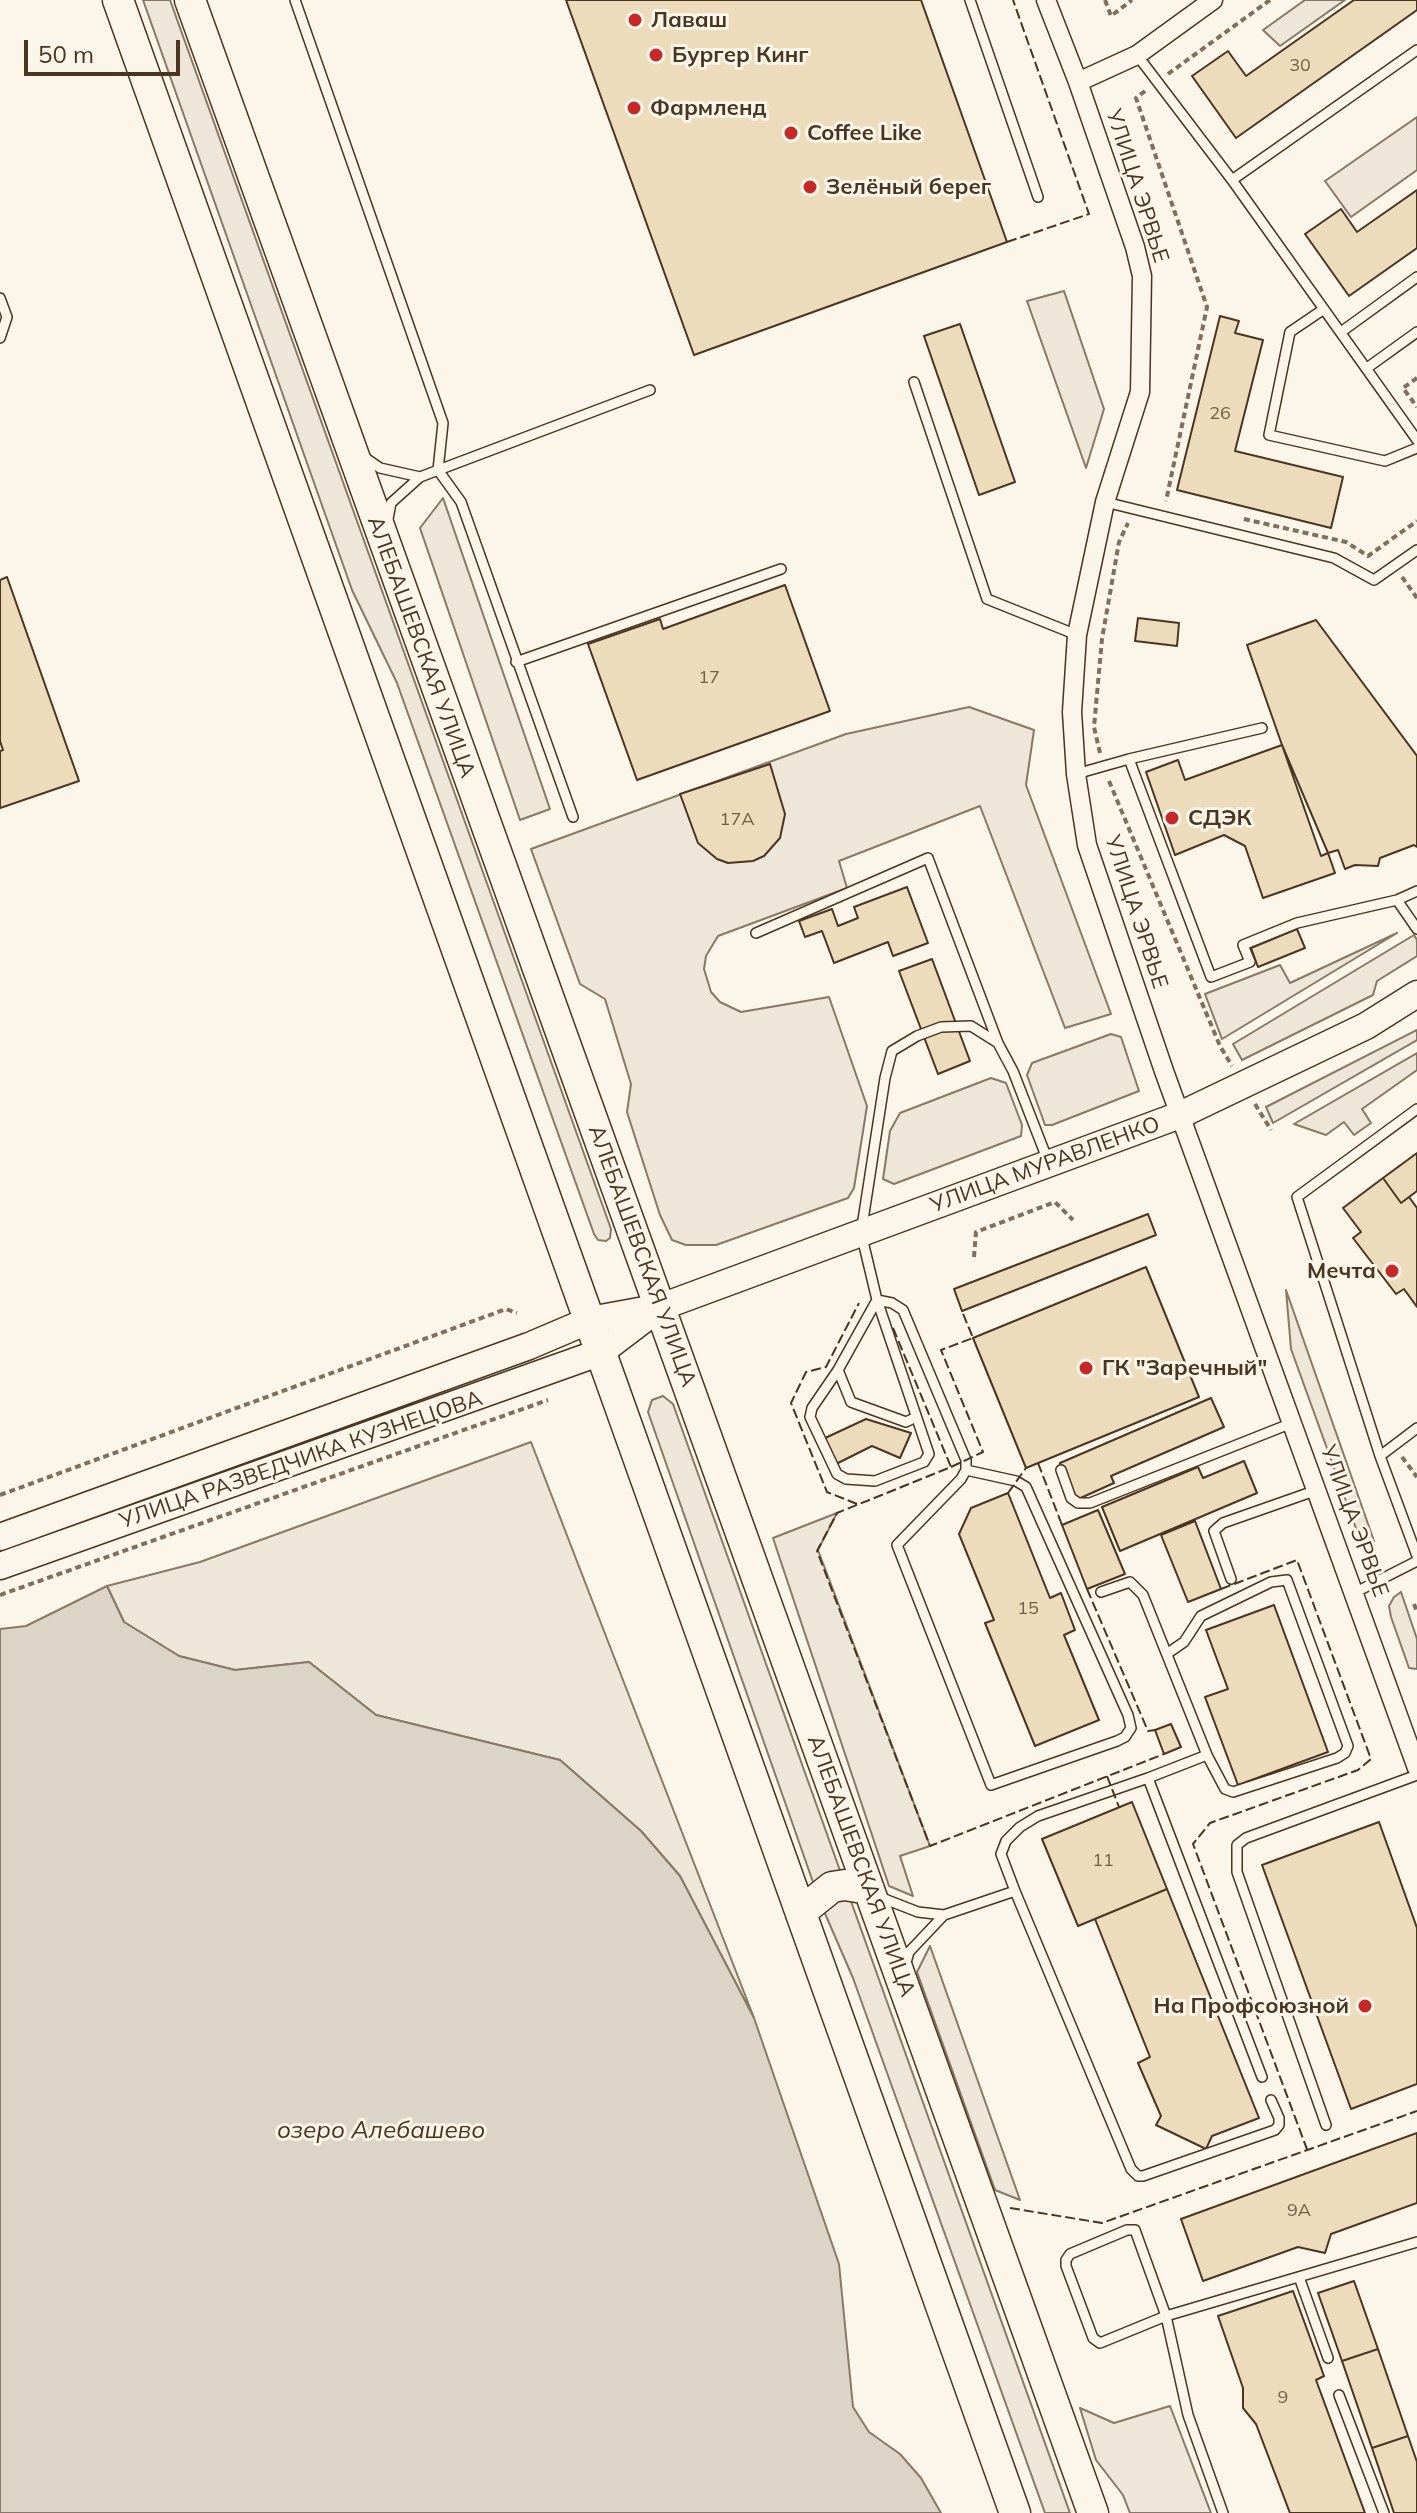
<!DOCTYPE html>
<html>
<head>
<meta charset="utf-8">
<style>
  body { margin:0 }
  #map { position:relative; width:1417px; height:2513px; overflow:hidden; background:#fbf6e9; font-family:Mulish,sans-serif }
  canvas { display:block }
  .scale { position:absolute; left:24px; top:40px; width:156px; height:36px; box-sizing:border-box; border:4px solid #4a3520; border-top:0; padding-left:10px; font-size:24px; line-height:28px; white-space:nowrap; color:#4a3520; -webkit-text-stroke:6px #fbf6e9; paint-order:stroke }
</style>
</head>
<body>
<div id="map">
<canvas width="1417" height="2513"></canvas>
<div class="scale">50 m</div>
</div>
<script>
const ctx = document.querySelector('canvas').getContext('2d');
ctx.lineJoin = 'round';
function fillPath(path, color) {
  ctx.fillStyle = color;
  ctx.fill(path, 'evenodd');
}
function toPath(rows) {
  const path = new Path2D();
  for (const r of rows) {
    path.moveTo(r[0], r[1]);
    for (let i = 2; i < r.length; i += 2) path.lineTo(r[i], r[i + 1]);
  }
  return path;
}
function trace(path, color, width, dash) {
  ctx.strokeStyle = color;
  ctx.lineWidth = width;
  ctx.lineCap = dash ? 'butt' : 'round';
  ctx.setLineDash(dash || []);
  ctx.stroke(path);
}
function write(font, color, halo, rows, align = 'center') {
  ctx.font = font + ' Mulish,sans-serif';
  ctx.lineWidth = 6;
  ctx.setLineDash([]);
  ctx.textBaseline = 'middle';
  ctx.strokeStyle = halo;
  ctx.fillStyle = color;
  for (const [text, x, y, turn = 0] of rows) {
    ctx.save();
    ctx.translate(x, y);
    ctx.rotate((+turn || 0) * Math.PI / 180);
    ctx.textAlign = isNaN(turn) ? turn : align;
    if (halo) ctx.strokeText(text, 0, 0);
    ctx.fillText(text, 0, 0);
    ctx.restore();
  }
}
const green = toPath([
  [143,0,170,0,611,1229,610,1238,606,1241,598,1240,594,1234,397,683,352,590,143,0],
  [1305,0,1345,0,1280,46,1263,30,1305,0],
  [1417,117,1417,170,1351,217,1325,181,1417,117],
  [1064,291,1104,409,1086,468,1027,301,1064,291],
  [443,498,550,809,520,820,420,528,443,498],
  [969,707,1034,730,1026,785,1111,1014,1065,1028,980,806,839,861,847,888,718,936,706,956,704,969,711,992,720,1002,741,1012,829,997,867,1106,854,1188,848,1198,716,1245,686,1245,672,1240,660,1215,627,1112,631,1084,605,999,580,984,531,849,846,734,969,707],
  [1397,933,1222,1039,1205,994,1280,965,1290,983,1397,933],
  [1414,935,1417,940,1417,956,1377,981,1373,995,1242,1060,1233,1044,1414,935],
  [1417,1030,1417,1040,1273,1123,1266,1107,1417,1030],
  [1111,1034,1121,1037,1139,1091,1052,1125,1045,1125,1027,1075,1032,1063,1111,1034],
  [1417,1053,1417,1070,1362,1109,1371,1123,1354,1135,1344,1122,1326,1135,1294,1124,1417,1053],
  [991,1078,1006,1083,1022,1125,1021,1136,894,1184,883,1179,890,1131,900,1113,991,1078],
  [1286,1290,1374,1541,1362,1545,1291,1349,1286,1290],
  [663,1396,673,1404,1070,2513,1045,2513,853,1978,820,1902,648,1412,652,1400,663,1396],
  [531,1442,578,1564,754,2018,680,1876,641,1831,560,1760,376,1715,309,1662,235,1670,179,1656,124,1622,107,1586,200,1562,531,1442],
  [837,1513,818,1550,930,1846,900,1856,913,1896,889,1886,773,1538,837,1513],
  [1401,1592,1417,1639,1417,1669,1409,1668,1391,1617,1389,1606,1394,1597,1401,1592],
  [930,1946,1020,2200,995,2190,917,1972,930,1946],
  [1170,2406,1211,2513,1130,2513,1123,2495,1096,2460,1080,2408,1114,2423,1170,2406]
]);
const water = toPath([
  [107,1586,124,1622,179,1656,235,1670,309,1662,376,1715,560,1760,641,1831,680,1876,754,2018,839,2264,853,2407,869,2432,900,2454,921,2478,941,2513,0,2513,0,1629,26,1626,107,1586]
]);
const building = toPath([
  [566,0,921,0,1007,242,694,355,566,0],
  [1354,0,1417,0,1417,10,1236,138,1192,76,1228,51,1246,76,1354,0],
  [1417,190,1417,248,1349,296,1305,234,1341,209,1357,232,1417,190],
  [1220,316,1239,321,1235,333,1263,340,1235,451,1343,477,1331,528,1177,490,1220,316],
  [960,324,1015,482,979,495,924,336,960,324],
  [7,577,79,781,0,808,0,751,3,750,0,741,0,580,7,577],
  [785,585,830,711,637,780,588,644,660,619,663,629,785,585],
  [1138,618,1179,623,1177,646,1135,641,1138,618],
  [1316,620,1417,756,1417,847,1414,845,1380,858,1378,866,1355,865,1345,869,1338,850,1328,853,1282,745,1247,645,1316,620],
  [1282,745,1321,856,1328,853,1335,873,1263,898,1245,846,1224,835,1175,855,1146,772,1178,760,1185,780,1282,745],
  [770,764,785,814,780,838,764,856,753,861,728,863,717,859,698,843,680,794,770,764],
  [907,887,928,943,893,956,888,942,834,963,822,931,805,937,799,921,832,909,838,926,858,918,854,907,907,887],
  [1297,929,1305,948,1258,967,1251,948,1297,929],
  [932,959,970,1061,938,1074,899,971,932,959],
  [1417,1153,1417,1191,1401,1203,1383,1178,1417,1153],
  [1383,1178,1401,1203,1409,1197,1417,1208,1417,1307,1404,1289,1396,1294,1353,1238,1361,1232,1343,1208,1383,1178],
  [1148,1214,1156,1235,962,1311,954,1289,1148,1214],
  [1146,1267,1199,1397,1026,1468,973,1338,1146,1267],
  [1211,1398,1224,1427,1111,1476,1114,1483,1076,1500,1060,1463,1211,1398],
  [866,1419,911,1433,900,1458,872,1446,836,1464,823,1439,866,1419],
  [1244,1461,1257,1493,1120,1551,1102,1507,1198,1467,1203,1478,1244,1461],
  [1008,1493,1050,1598,1061,1593,1075,1630,1064,1635,1099,1720,1035,1746,985,1623,994,1620,959,1534,971,1508,1008,1493],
  [1098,1510,1125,1574,1087,1589,1062,1525,1098,1510],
  [1195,1521,1221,1589,1188,1602,1161,1535,1195,1521],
  [1274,1605,1328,1752,1238,1785,1205,1697,1228,1689,1206,1630,1274,1605],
  [1171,1724,1181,1747,1164,1754,1155,1730,1171,1724],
  [1132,1802,1167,1889,1078,1926,1042,1839,1132,1802],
  [1379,1822,1417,1928,1417,2084,1351,2109,1262,1865,1379,1822],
  [1167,1889,1259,2118,1212,2136,1206,2149,1156,2125,1161,2116,1138,2063,1150,2057,1095,1919,1167,1889],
  [1417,2133,1417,2203,1331,2234,1325,2253,1298,2247,1203,2281,1181,2219,1417,2133],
  [1354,2281,1378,2349,1342,2361,1318,2293,1354,2281],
  [1293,2291,1324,2376,1316,2380,1365,2513,1290,2513,1256,2424,1243,2408,1243,2388,1218,2316,1293,2291],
  [1378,2349,1408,2436,1372,2448,1342,2361,1378,2349],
  [1408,2436,1417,2462,1417,2513,1394,2513,1372,2448,1408,2436]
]);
const path = toPath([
  [1105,0,1111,16,1132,0],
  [1168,74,1270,0],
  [1145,91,1136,98,1207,307,1166,501],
  [1417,378,1403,388,1417,407],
  [1244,519,1346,542,1368,556,1417,521],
  [1402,577,1417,598],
  [1100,753,1094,727,1102,639,1119,542,1128,523],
  [1109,781,1220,1046,1232,1066],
  [1255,1104,1271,1130],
  [974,1257,976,1232,1055,1202,1073,1220],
  [1402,1457,1417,1477],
  [0,1495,506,1309,517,1313],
  [0,1595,548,1400],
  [1414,1604,1417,1612]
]);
const service = toPath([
  [295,0,443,423,438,470,461,502,573,817],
  [970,0,1038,197],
  [1137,55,1232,180,1417,440],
  [1232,180,1417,50],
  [0,298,7,317,0,338],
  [1324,309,1290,332,1269,435,1385,461,1417,448],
  [1341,332,1417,277],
  [1367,368,1417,332],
  [914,382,987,599,1077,635],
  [364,457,380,468,420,477],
  [1105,502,1334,558,1374,580,1417,550],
  [388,519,391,503,420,477,650,390],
  [516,662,781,569],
  [1262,728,1129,759,1211,977,1250,962,1243,945,1297,923,1397,900,1417,929],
  [1076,774,1129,759],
  [1397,900,1417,891],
  [756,933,928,858,998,1043],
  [1417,1109,1297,1197,1380,1456,1417,1556],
  [877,1300,929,1454,924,1462,875,1481,846,1479,837,1474,810,1417,812,1408,838,1370,877,1300],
  [838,1370,851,1402,906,1422,916,1417],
  [1380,1456,1417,1428],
  [966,1470,1016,1481,1026,1487,1128,1715,1131,1728,1125,1737,1117,1741,991,1785,897,1545,961,1479,966,1470,966,1460,903,1310,892,1303,877,1300,861,1233,885,1078,892,1051,917,1036,941,1027,971,1026,998,1043,1013,1071,1048,1161],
  [1061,1470,1071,1498,1078,1503,1090,1503,1292,1423],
  [1231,1579,1214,1531,1223,1523,1317,1490],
  [1101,1592,1130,1582,1143,1595,1207,1755,1148,1778],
  [1354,1593,1417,1561],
  [1168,1653,1184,1642,1201,1616,1271,1582,1287,1580,1348,1746,1345,1753,1337,1758,1233,1792,1225,1789,1207,1755],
  [1015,1891,1001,1854,1006,1841,1020,1827,1038,1816,1148,1778,1262,2077],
  [882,1898,918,1912,944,1915,1015,1891,1131,2169,1138,2176,1143,2176,1275,2130,1279,2125,1279,2118,1271,2100],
  [905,1966,909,1952,944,1915],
  [1326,2125,1237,1872,1237,1845,1246,1838,1417,1775],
  [1299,2277,1328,2358],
  [1339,2395,1384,2513],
  [1223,2513,1188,2415,1166,2316,1135,2230,1127,2230,1070,2254,1066,2260,1066,2266,1093,2338,1100,2343,1166,2316,1417,2242]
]);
const minor = toPath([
  [1046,0,1078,82,1135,247,1142,276,1140,392,1105,502,1077,635,1072,712,1076,774,1087,845,1164,1071,1417,1768],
  [1078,82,1137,55,1213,0]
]);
const secondary = toPath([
  [0,1537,529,1346,590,1320,661,1307,1180,1115,1366,1026,1417,994],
  [0,1566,601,1352,655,1311]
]);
const primary = toPath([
  [118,0,1015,2513],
  [190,0,1093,2513],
  [801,1912,832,1887,845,1885,869,1889]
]);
const fence = toPath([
  [1007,242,1089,214,1013,0],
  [893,1328,951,1467,837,1513,817,1551,930,1846,1164,1754],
  [1038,1463,1062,1525],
  [951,1467,983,1452,941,1350,973,1338,962,1311],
  [1008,1493,1026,1468],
  [857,1504,827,1492,791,1403,806,1372,826,1367,859,1303],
  [1087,1589,1148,1731,1155,1730],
  [1221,1589,1297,1560,1371,1759,1358,1770,1210,1823,1193,1844,1308,2152],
  [1107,1776,1119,1807],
  [1010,2208,1102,2223,1417,2111]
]);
const markers = [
  [635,20,8,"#c62828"],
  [656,55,8,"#c62828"],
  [634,108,8,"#c62828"],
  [791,133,8,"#c62828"],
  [810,187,8,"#c62828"],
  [1172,818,8,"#c62828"],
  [1392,1271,8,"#c62828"],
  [1086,1368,8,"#c62828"],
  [1365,2006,8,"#c62828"]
];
const numberNames = [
  ["30",1300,66],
  ["26",1220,414],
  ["17",709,678],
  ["17А",737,820],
  ["15",1028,1609],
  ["11",1103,1861],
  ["9А",1299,2211],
  ["9",1283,2398]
];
const poiNames = [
  ["Лаваш",651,20],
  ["Бургер Кинг",672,55],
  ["Фармленд",650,108],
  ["Coffee Like",807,133],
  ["Зелёный берег",826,187],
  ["СДЭК",1188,818],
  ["Мечта",1376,1271,"right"],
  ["ГК \"Заречный\"",1102,1368],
  ["На Профсоюзной",1349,2006,"right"]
];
const streetNames = [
  ["УЛИЦА ЭРВЬЕ",1137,186,72],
  ["АЛЕБАШЕВСКАЯ УЛИЦА",421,647,70],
  ["УЛИЦА ЭРВЬЕ",1136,912,72],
  ["УЛИЦА МУРАВЛЕНКО",1045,1165,-20],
  ["АЛЕБАШЕВСКАЯ УЛИЦА",642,1256,70],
  ["УЛИЦА РАЗВЕДЧИКА КУЗНЕЦОВА",301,1460,-19],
  ["УЛИЦА ЭРВЬЕ",1354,1521,70],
  ["АЛЕБАШЕВСКАЯ УЛИЦА",861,1866,70]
];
const waterNames = [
  ["озеро Алебашево",381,2131]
];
fillPath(green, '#ede6d9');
trace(green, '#887966', 2);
fillPath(water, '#dcd4c6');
trace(water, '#887966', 2);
fillPath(building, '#ecdcbc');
trace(building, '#4a3520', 2);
trace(service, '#4a3520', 12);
trace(minor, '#4a3520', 21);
trace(secondary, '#4a3520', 29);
trace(primary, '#4a3520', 33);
trace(path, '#7f6f5c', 4, [6, 4]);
trace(service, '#fbf6e9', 9);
trace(minor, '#fbf6e9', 18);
trace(secondary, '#fbf6e9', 26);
trace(primary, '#fbf6e9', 30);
trace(fence, '#4a3520', 2, [10, 4]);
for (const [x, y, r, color] of markers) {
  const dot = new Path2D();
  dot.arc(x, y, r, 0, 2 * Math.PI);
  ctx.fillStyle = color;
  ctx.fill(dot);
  trace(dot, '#fbf6e9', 3);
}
write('18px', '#725f47', null, numberNames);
write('bold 22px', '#4a3520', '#fbf6e9', poiNames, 'left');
write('22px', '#4a3520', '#fbf6e9', streetNames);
write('italic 24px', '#4a3520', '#fbf6e9', waterNames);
</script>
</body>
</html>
